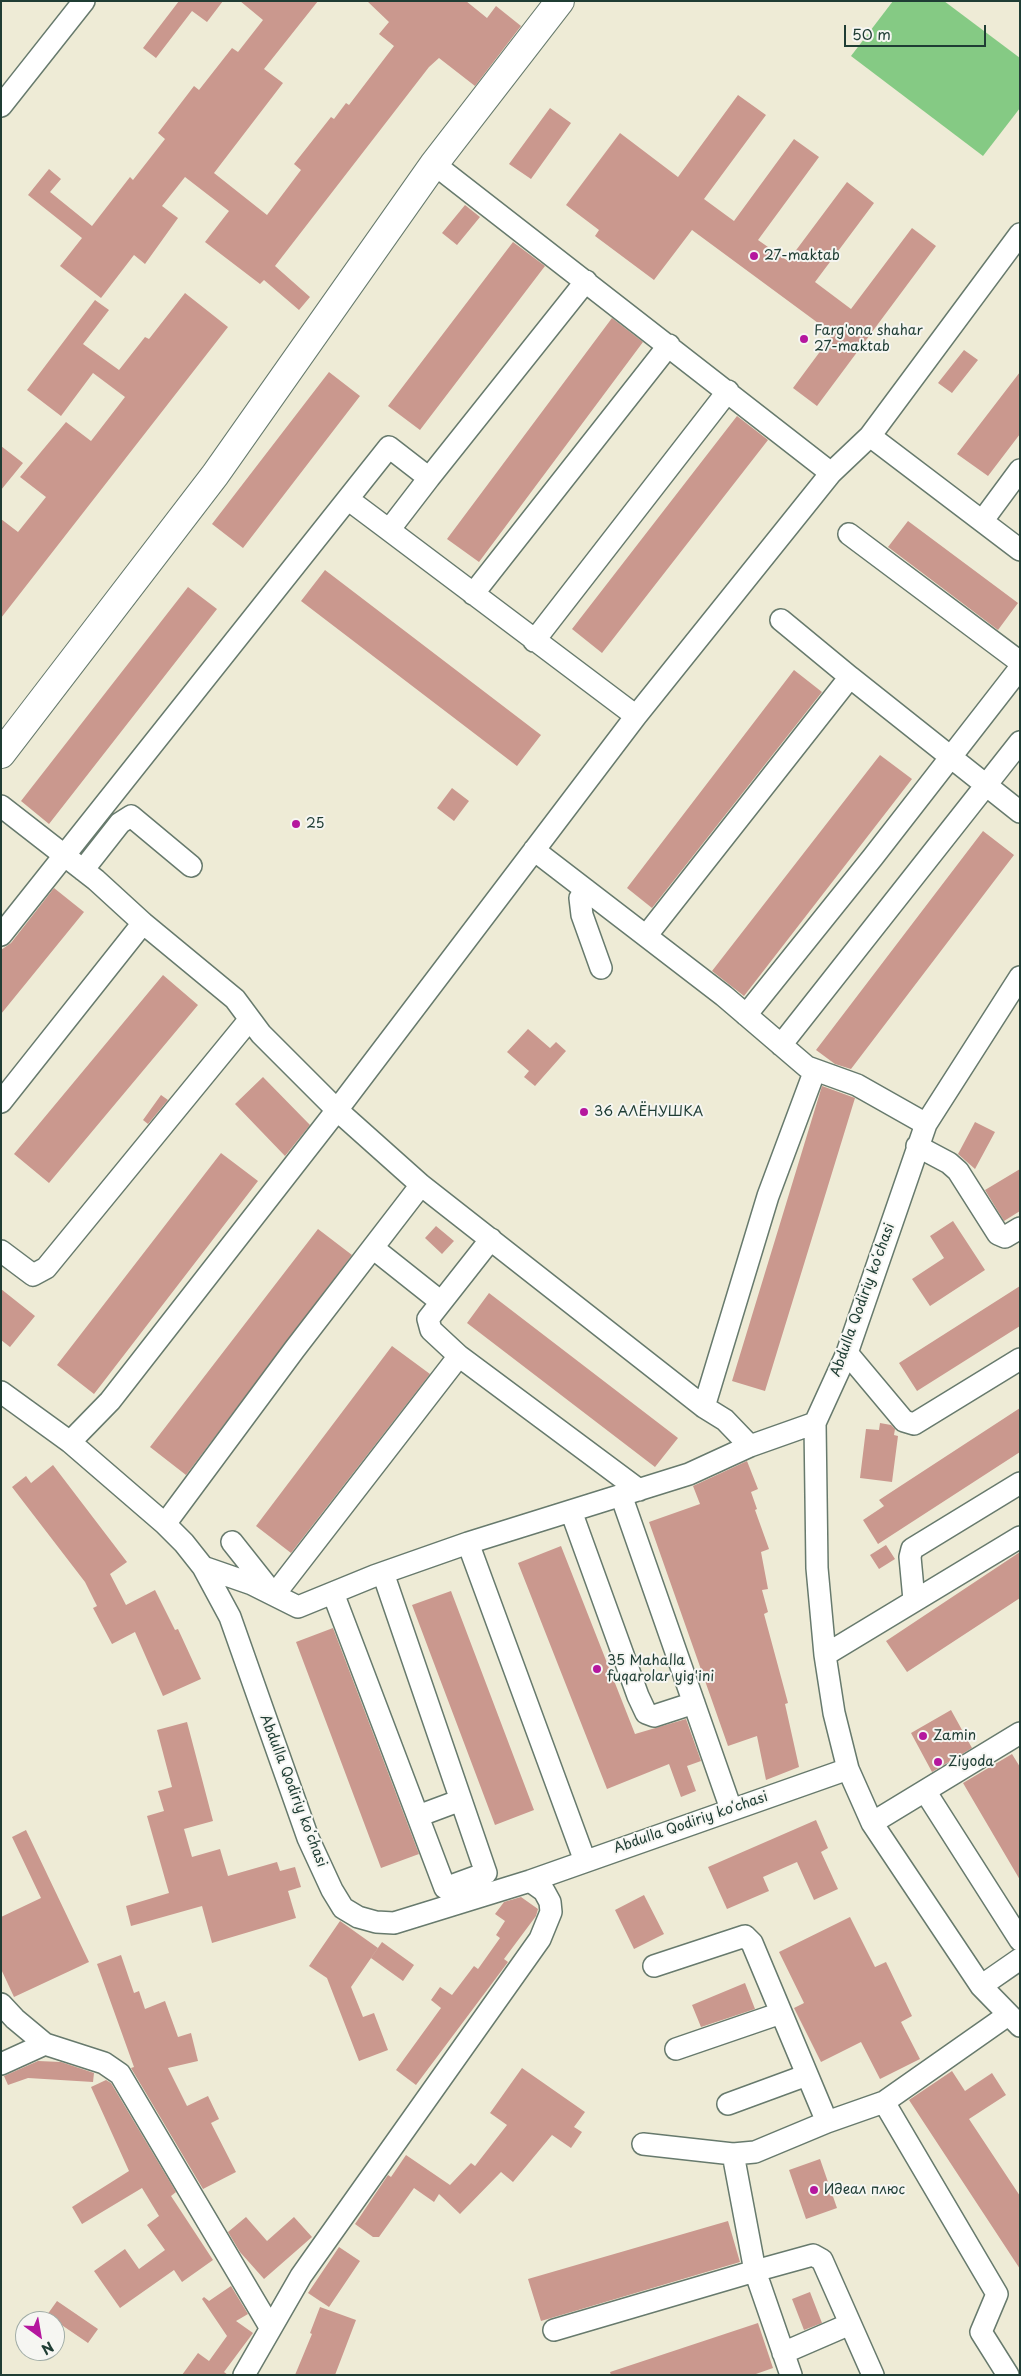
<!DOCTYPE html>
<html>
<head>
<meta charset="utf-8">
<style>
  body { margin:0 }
  #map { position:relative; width:1021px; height:2376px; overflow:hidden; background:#eeebd6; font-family:"Playpen Sans",sans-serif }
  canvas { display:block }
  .frame { position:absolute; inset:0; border:2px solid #1f3d34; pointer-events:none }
  .north { position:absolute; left:15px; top:2311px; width:50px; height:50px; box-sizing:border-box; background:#f6f6f2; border:1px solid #a0aca6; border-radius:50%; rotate:148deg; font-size:14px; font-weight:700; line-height:20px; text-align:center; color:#1f3d34 }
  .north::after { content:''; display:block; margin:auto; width:18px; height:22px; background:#b5179e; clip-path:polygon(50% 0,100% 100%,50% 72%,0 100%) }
  .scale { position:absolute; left:844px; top:25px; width:142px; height:22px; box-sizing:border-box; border:2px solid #1f3d34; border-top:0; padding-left:6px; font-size:15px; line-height:18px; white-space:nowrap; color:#1f3d34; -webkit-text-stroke:4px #f6f6f2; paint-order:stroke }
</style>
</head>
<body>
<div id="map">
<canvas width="1021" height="2376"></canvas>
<div class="frame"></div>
<div class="north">N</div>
<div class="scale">50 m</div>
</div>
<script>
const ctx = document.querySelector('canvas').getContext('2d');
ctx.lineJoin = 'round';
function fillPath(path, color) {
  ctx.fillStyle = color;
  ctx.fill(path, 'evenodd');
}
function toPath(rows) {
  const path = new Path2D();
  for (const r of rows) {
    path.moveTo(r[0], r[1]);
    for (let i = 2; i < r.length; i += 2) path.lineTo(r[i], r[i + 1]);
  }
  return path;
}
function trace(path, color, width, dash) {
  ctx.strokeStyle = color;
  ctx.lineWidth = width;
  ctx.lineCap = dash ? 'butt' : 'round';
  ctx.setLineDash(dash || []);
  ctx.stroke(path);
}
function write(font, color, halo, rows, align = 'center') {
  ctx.font = font + ' "Playpen Sans",sans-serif';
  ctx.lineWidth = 4;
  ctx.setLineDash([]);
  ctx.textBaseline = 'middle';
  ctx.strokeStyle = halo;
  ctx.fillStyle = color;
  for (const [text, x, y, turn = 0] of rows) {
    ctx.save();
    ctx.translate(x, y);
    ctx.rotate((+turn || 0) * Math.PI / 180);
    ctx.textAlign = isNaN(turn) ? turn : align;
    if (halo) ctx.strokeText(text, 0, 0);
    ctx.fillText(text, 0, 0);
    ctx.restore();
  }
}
const green = toPath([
  [893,1,944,1,1020,58,1020,108,983,156,851,56]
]);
const building = toPath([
  [179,1,223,1,207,22,192,11,156,58,143,48],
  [240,1,318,1,264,69,283,83,214,173,267,215,301,170,294,164,331,117,334,119,346,103,349,105,394,46,379,34,389,22,367,1,466,1,487,18,496,6,521,26,475,86,439,58,429,67,275,266,310,297,299,310,264,280,260,284,205,242,229,211,185,177,162,206,178,218,145,264,134,255,101,298,60,266,82,238,28,195,49,169,61,179,50,192,92,226,130,177,133,180,165,139,158,133,194,86,199,90,232,48,238,52,263,20],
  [738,95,766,115,704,199,734,221,794,139,819,157,758,240,788,261,847,182,874,203,815,282,851,309,912,228,936,246,817,406,793,388,833,334,692,230,654,280,595,236,599,230,566,205,620,133,678,177],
  [550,108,571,123,531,179,509,164],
  [465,205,480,217,457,245,442,233],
  [513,242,545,266,420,430,388,406],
  [185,293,228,327,1,618,1,519,18,532,46,497,20,477,66,422,91,441,125,397,93,373,61,416,27,390,95,300,109,310,83,344,119,370,145,337,149,339],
  [612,318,643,342,479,562,447,539],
  [964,350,978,360,952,393,938,383],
  [329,372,360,396,243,548,212,524],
  [1020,372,1020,434,988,476,957,454],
  [737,416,768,440,602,653,572,629],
  [1,446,23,463,1,490],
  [908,521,1018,603,998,630,888,547],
  [325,570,541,735,517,766,301,601],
  [188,587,217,609,49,824,21,801],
  [794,670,822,692,652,908,627,888],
  [880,755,912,779,744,996,712,971],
  [452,788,469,801,454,821,437,808],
  [983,831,1014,855,851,1069,835,1064,816,1050],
  [54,888,84,912,1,1014,1,950,11,943],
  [163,975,198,1005,49,1183,14,1154],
  [528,1029,550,1048,556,1042,566,1051,535,1086,524,1077,529,1071,507,1052],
  [263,1077,310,1125,285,1156,235,1104],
  [822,1086,855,1098,765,1391,732,1381],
  [161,1095,168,1100,148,1124,143,1120],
  [975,1122,995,1132,975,1169,958,1154],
  [221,1153,258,1181,94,1394,57,1365],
  [1020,1169,1020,1211,1004,1221,985,1190],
  [953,1221,985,1270,930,1306,912,1279,944,1258,930,1236],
  [436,1226,454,1241,442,1254,425,1238],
  [318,1229,352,1255,186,1475,150,1447],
  [1020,1286,1020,1326,917,1391,899,1363],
  [1,1289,35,1316,10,1347,1,1340],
  [489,1293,678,1438,655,1467,467,1323],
  [392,1346,430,1374,291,1553,256,1526],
  [1020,1408,1020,1452,878,1544,863,1520,884,1506,879,1500],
  [880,1423,891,1425,895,1429,894,1435,898,1436,892,1482,860,1478,866,1429,879,1430],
  [747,1461,758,1489,751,1492,757,1509,755,1510,769,1549,761,1552,768,1589,762,1590,768,1612,764,1614,788,1703,785,1704,799,1767,766,1780,757,1736,728,1746,649,1522,700,1504,693,1486],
  [53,1465,127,1562,110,1574,126,1605,155,1590,175,1630,178,1629,201,1679,163,1696,135,1632,112,1644,93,1608,97,1606,85,1582,12,1487,26,1476,31,1483],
  [886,1545,895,1559,879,1569,870,1555],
  [561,1546,635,1734,686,1719,701,1761,687,1766,696,1791,681,1797,669,1764,607,1789,518,1563],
  [1020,1552,1020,1598,907,1672,886,1641],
  [451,1591,534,1810,495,1825,412,1605],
  [333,1628,419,1854,381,1868,296,1642],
  [951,1710,972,1748,932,1772,911,1733],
  [187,1722,213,1821,184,1829,192,1857,220,1849,228,1876,277,1862,280,1871,295,1867,301,1887,288,1891,296,1918,212,1943,202,1906,131,1926,126,1906,169,1893,147,1816,164,1811,158,1791,172,1787,157,1730],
  [1012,1754,1020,1767,1020,1880,963,1783],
  [816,1820,828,1848,821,1852,838,1889,814,1900,797,1862,763,1877,769,1891,727,1909,708,1867],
  [26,1830,89,1962,14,1997,1,1969,1,1917,41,1898,12,1837],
  [644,1895,664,1934,634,1949,615,1910],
  [521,1897,538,1909,536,1916,504,1959,508,1962,416,2085,396,2070,441,2008,431,2000,440,1987,452,1995,474,1966,478,1969,500,1938,496,1935,505,1921,495,1914,504,1902],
  [850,1917,875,1967,886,1962,912,2016,901,2022,920,2059,880,2079,861,2042,821,2062,794,2008,804,2003,779,1952],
  [340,1921,378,1948,351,1987,363,2017,374,2013,388,2050,359,2061,327,1978,309,1966],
  [382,1942,414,1965,403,1981,371,1958],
  [121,1955,134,1993,139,1991,145,2009,165,2001,178,2037,191,2033,198,2061,168,2068,187,2106,208,2096,219,2119,211,2123,236,2172,203,2189,131,2068,134,2067,97,1964],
  [745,1983,755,2009,701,2027,692,2005],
  [38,2061,61,2062,94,2073,93,2082,28,2078,8,2085,4,2076],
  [522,2068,585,2112,574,2127,582,2132,571,2148,552,2135,513,2182,501,2172,460,2214,439,2194,434,2202,414,2188,379,2237,373,2237,355,2224,388,2175,391,2177,406,2155,450,2185,471,2163,475,2166,507,2125,490,2113],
  [952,2071,965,2091,992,2073,1006,2095,969,2119,1020,2196,1020,2269,909,2100],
  [106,2080,111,2083,176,2192,171,2196,213,2260,182,2282,174,2270,120,2308,94,2271,125,2249,139,2269,165,2250,147,2225,159,2216,142,2188,82,2224,72,2207,129,2171,91,2087],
  [820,2159,837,2208,806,2219,789,2170],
  [246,2217,267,2241,294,2217,312,2237,264,2279,240,2252,228,2232],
  [728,2221,740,2262,541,2321,528,2279],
  [339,2247,360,2261,329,2307,308,2293],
  [231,2286,248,2314,236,2321,253,2333,224,2372,228,2375,182,2375,198,2353,209,2361,227,2336,202,2299,204,2297,209,2301],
  [810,2292,822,2323,804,2330,792,2299],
  [57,2301,98,2329,88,2343,47,2315],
  [320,2307,356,2320,335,2375,295,2375,312,2334,310,2333],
  [758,2323,773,2368,753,2375,611,2375,610,2372]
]);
const minor = toPath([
  [1,106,84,1],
  [434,164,831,473],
  [870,436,1020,550],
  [429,478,586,281],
  [349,500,389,530],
  [983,520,1020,470],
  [849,534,1020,662],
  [473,594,669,345],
  [781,620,850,677],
  [534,641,728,391],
  [1,806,96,880,143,923,235,999,261,1034,337,1110,421,1185,704,1407,725,1420,750,1446,815,1423],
  [534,850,724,996,807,1067,857,1085,926,1124],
  [83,870,120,823,131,816,191,866],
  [586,890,580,898,582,915,601,968],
  [1,935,389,447,429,478,389,530,636,716],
  [646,936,850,677,1020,812],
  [1020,977,926,1124,847,1353,815,1423,817,1568,825,1655,834,1713,848,1769,872,1823,981,1986,1020,2026],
  [746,1015,873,857,1020,668],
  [781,1045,1020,742],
  [1,1102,143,923],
  [917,1146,949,1163,958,1171,998,1234,1005,1237,1020,1228],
  [373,1248,441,1302],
  [1,1251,33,1275,46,1268,250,1019],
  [847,1353,904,1421,914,1424,1020,1359],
  [459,1356,431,1330,428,1319,491,1239],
  [1,1392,70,1442,165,1524,184,1543,203,1567,230,1617,308,1838,332,1890,343,1908,358,1917,376,1922,394,1923,530,1881,848,1769],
  [704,1407,768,1196,815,1070],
  [70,1442,110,1401,337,1110,636,716,831,473,870,436,1020,234],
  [621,1495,731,1809],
  [571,1511,638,1696,646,1713,654,1716,694,1703],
  [165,1524,294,1350,421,1185],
  [232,1542,274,1595,459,1356,639,1490],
  [468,1543,585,1861],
  [203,1567,252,1584,298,1607,374,1576,468,1543,689,1474,750,1446],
  [333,1593,445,1888,486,1873,383,1573],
  [914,1600,910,1557,912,1549,1020,1483],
  [825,1655,1020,1537],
  [925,1791,1020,1940],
  [418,1816,461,1800],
  [872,1823,1020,1733],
  [654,1966,745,1936,752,1943,827,2122],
  [981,1986,1020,1959],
  [1,2004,15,2019,45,2044,104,2063,120,2074,270,2327],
  [1008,2015,884,2102,997,2294,981,2332,1008,2375],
  [676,2049,781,2013],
  [1,2064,45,2044],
  [728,2104,807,2075],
  [643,2144,733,2154,755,2152,827,2122,884,2102],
  [554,2330,755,2271,733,2154],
  [783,2353,850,2324],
  [244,2375,301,2276,540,1939,551,1912,550,1902,544,1891,530,1881],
  [791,2375,755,2271,813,2255,822,2260,873,2375]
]);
const major = toPath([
  [1,754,215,475,434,164,560,1]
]);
const markers = [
  [754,256,5,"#b5179e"],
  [804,339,5,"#b5179e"],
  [296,824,5,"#b5179e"],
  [584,1112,5,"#b5179e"],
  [597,1669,5,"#b5179e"],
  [923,1736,5,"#b5179e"],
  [938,1762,5,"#b5179e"],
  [814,2190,5,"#b5179e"]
];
const poiNames = [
  ["27-maktab",764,256],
  ["Farg'ona shahar",814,331],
  ["27-maktab",814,347],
  ["25",306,824],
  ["36 АЛЁНУШКА",594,1112],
  ["35 Mahalla",607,1661],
  ["fuqarolar yig'ini",607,1677],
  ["Zamin",933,1736],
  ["Ziyoda",948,1762],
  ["Идеал плюс",824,2190]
];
const streetNames = [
  ["Abdulla Qodiriy koʻchasi",863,1300,-70],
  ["Abdulla Qodiriy koʻchasi",293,1791,69],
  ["Abdulla Qodiriy koʻchasi",691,1823,-19]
];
fillPath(green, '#85ca84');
fillPath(building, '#ca988e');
trace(minor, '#677a6d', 24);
trace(major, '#677a6d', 30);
trace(minor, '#fff', 21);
trace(major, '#fff', 28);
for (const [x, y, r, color] of markers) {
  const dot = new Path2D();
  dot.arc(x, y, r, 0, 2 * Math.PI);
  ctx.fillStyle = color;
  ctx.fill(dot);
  trace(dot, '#f6f6f2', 2);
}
write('14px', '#1f3d34', '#f6f6f2', poiNames, 'left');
write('14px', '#1f3d34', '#f6f6f2', streetNames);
</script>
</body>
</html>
